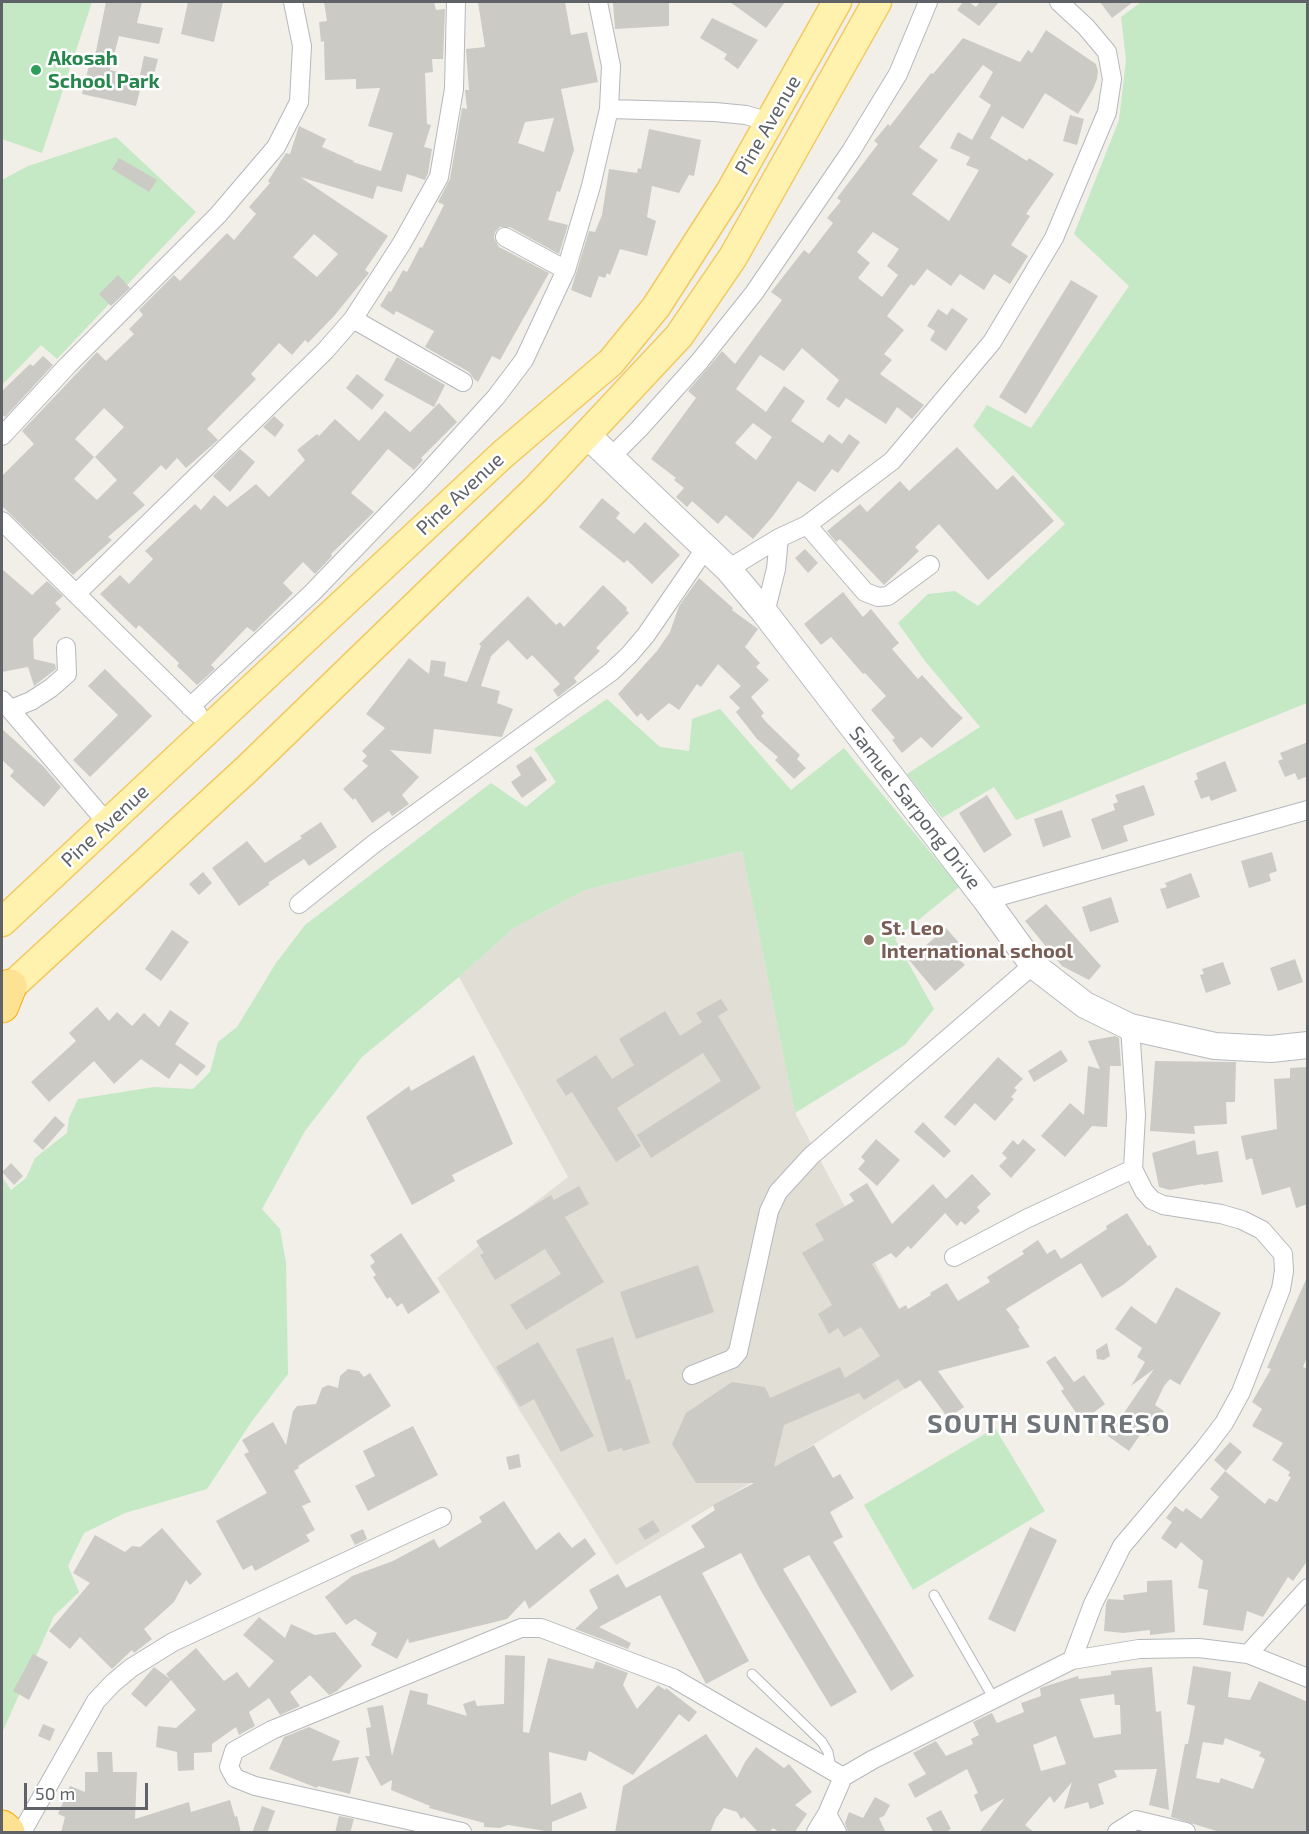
<!DOCTYPE html>
<html>
<head>
<meta charset="utf-8">
<style>
  body { margin:0 }
  #map { position:relative; width:1309px; height:1834px; overflow:hidden; background:#f1efe8; font-family:"Exo 2",sans-serif }
  canvas { display:block }
  .frame { position:absolute; inset:0; border:3px solid #5f6368; pointer-events:none }
  .scale { position:absolute; left:24px; top:1783px; width:124px; height:27px; box-sizing:border-box; border:3px solid #5f6368; border-top:0; padding-left:8px; font-size:18px; line-height:21px; white-space:nowrap; color:#5f6368; -webkit-text-stroke:4px #fff; paint-order:stroke }
</style>
</head>
<body>
<div id="map">
<canvas width="1309" height="1834"></canvas>
<div class="frame"></div>
<div class="scale">50 m</div>
</div>
<script>
const ctx = document.querySelector('canvas').getContext('2d');
ctx.lineJoin = 'round';
function fillPath(path, color) {
  ctx.fillStyle = color;
  ctx.fill(path, 'evenodd');
}
function toPath(rows) {
  const path = new Path2D();
  for (const r of rows) {
    path.moveTo(r[0], r[1]);
    for (let i = 2; i < r.length; i += 2) path.lineTo(r[i], r[i + 1]);
  }
  return path;
}
function trace(path, color, width, dash) {
  ctx.strokeStyle = color;
  ctx.lineWidth = width;
  ctx.lineCap = dash ? 'butt' : 'round';
  ctx.setLineDash(dash || []);
  ctx.stroke(path);
}
function write(font, color, halo, rows, align = 'center') {
  ctx.font = font + ' "Exo 2",sans-serif';
  ctx.lineWidth = 5;
  ctx.setLineDash([]);
  ctx.textBaseline = 'middle';
  ctx.strokeStyle = halo;
  ctx.fillStyle = color;
  for (const [text, x, y, turn = 0] of rows) {
    ctx.save();
    ctx.translate(x, y);
    ctx.rotate((+turn || 0) * Math.PI / 180);
    ctx.textAlign = isNaN(turn) ? turn : align;
    if (halo) ctx.strokeText(text, 0, 0);
    ctx.fillText(text, 0, 0);
    ctx.restore();
  }
}
const education = toPath([
  [742,851,795,1113,899,1308,942,1366,616,1565,437,1278,568,1177,459,977,514,928,585,890]
]);
const green = toPath([
  [2,2,92,2,42,153,2,139],
  [1141,2,1307,2,1307,703,1016,820,994,787,942,818,907,774,980,727,925,661,898,623,928,594,955,591,978,606,1065,524,973,426,987,405,1031,428,1129,286,1074,234,1119,120,1126,60,1121,17],
  [116,137,196,212,57,359,41,345,2,385,2,180,28,166],
  [607,699,660,747,689,751,692,719,720,709,791,790,844,748,959,887,895,939,934,1009,905,1045,795,1113,742,851,585,890,514,928,459,977,362,1057,305,1131,262,1209,280,1229,286,1263,288,1374,252,1421,207,1489,125,1513,84,1533,68,1566,79,1592,54,1616,2,1733,2,1177,11,1190,26,1178,35,1158,67,1133,69,1118,78,1099,154,1087,193,1089,210,1072,218,1042,237,1027,276,963,305,925,491,783,526,807,556,782,534,749],
  [995,1428,1045,1511,913,1590,864,1505]
]);
const building = toPath([
  [106,2,142,2,137,23,163,28,159,44,119,36,110,70,143,78,136,106,82,94,89,65,93,66],
  [188,2,223,2,214,42,181,34],
  [324,2,434,2,436,10,445,9,443,59,432,59,433,72,425,73,427,124,431,125,424,147,432,149,428,173,425,180,407,174,402,192,377,186,373,199,300,177,388,236,365,270,369,273,334,316,308,343,305,340,292,355,279,343,251,374,256,379,207,429,218,440,186,468,177,458,166,470,161,465,133,493,145,505,108,537,112,540,73,575,2,506,2,476,34,444,22,431,97,352,106,361,134,334,129,329,143,315,139,310,174,275,180,281,227,233,234,240,256,214,249,207,270,183,268,181,286,153,290,154,299,126,326,139,322,147,354,161,353,162,381,171,393,133,368,126,380,88,356,89,356,79,325,80,324,41,321,42,319,22,327,21],
  [314,234,338,254,317,277,293,257],
  [104,408,124,427,95,457,117,480,97,500,74,479,94,457,75,439],
  [478,2,565,2,571,35,587,32,598,82,561,89,574,150,560,192,557,191,548,220,568,225,559,254,510,227,500,227,495,232,494,238,499,247,549,273,500,360,492,356,478,382,474,379,469,372,425,347,434,331,396,311,394,315,380,306,389,291,391,292,403,270,407,272,420,247,422,248,444,205,438,202,450,179,462,108,467,109,465,90,469,90,466,49,485,47],
  [554,118,544,152,518,143,525,122],
  [613,2,669,2,669,26,615,29],
  [730,2,785,2,766,28],
  [963,2,969,2,976,7,980,2,999,2,979,26,957,10],
  [1100,2,1133,2,1112,18],
  [712,18,758,40,738,69,724,59,727,54,700,38],
  [1046,30,1096,64,1098,71,1097,79,1093,89,1078,114,1045,93,1023,129,1002,116,990,138,1027,161,1029,158,1054,174,1026,214,1030,216,1011,245,1028,256,1010,284,994,274,984,290,960,274,951,286,927,269,914,286,911,284,887,316,904,330,884,354,892,360,880,374,924,405,912,419,897,407,886,424,846,398,839,408,826,399,839,380,802,348,784,371,760,355,736,389,766,412,784,386,805,401,791,421,823,443,829,434,842,444,849,434,860,442,838,473,832,469,815,492,798,481,773,516,753,539,726,515,718,524,692,501,687,507,676,497,684,488,674,480,676,478,651,459,696,398,688,391,722,351,735,364,782,300,771,292,804,250,809,254,833,223,827,218,841,201,837,198,878,144,874,141,888,124,890,126,931,73,933,74,963,38,1020,62,1028,50,1032,53],
  [983,65,993,72,979,97,991,105,972,140,958,132,950,148,970,157,966,165,979,170,949,221,912,194,938,160,919,147],
  [873,232,899,249,887,266,898,275,882,297,858,278,870,263,857,252],
  [753,423,772,437,756,460,735,443],
  [144,56,158,59,153,78,140,75],
  [1070,115,1084,119,1077,145,1063,141],
  [649,129,701,140,694,176,689,175,679,193,652,186,647,217,656,221,647,256,620,249,610,275,607,273,605,278,599,276,591,298,571,290,589,231,595,232,602,215,609,169,637,173,638,168,641,169],
  [119,158,157,180,149,192,112,169],
  [118,275,130,288,111,306,99,294],
  [1071,280,1098,296,1026,414,999,397],
  [952,308,968,319,946,351,930,340,935,331,927,326,938,309,947,315],
  [43,356,53,365,5,417,2,414,2,391,30,364,33,366],
  [397,357,445,385,434,407,384,380],
  [357,374,384,395,372,410,346,388],
  [439,403,457,422,421,458,423,460,414,470,388,449,351,493,374,512,331,554,332,556,315,574,303,562,283,583,293,593,254,632,247,627,211,665,215,669,197,685,177,666,179,663,139,625,136,629,100,594,120,575,129,584,153,559,145,551,195,504,201,510,214,495,227,507,256,484,269,497,305,460,297,450,317,434,319,436,335,419,359,441,385,411,410,432],
  [274,416,284,425,275,437,263,427],
  [957,447,997,490,1013,475,1054,521,988,580,939,524,915,547,919,551,884,585,840,539,836,542,827,531,860,504,867,512,900,481,909,491],
  [240,449,255,462,230,492,213,476],
  [602,498,620,513,616,518,634,534,645,522,680,555,652,584,627,560,624,563,579,527],
  [805,549,818,563,808,573,795,558],
  [2,569,32,595,47,581,63,596,55,603,61,609,33,639,34,659,55,664,56,669,34,686,28,667,2,672],
  [699,578,733,608,732,610,758,629,745,647,760,663,756,667,769,680,751,697,764,713,761,716,766,722,800,755,797,759,806,768,794,779,775,760,778,757,757,739,736,712,740,708,729,697,741,686,718,664,701,687,697,684,679,710,669,703,648,721,641,713,637,717,618,694,657,651,670,632,679,606],
  [603,585,627,608,626,610,629,613,596,648,600,651,574,678,577,682,558,697,553,690,560,684,532,655,527,660,508,640,491,656,481,686,500,691,497,703,513,709,502,737,434,729,431,754,390,750,419,777,402,795,409,804,392,816,389,811,372,823,355,798,353,800,343,789,368,766,362,761,367,756,362,751,385,728,366,714,409,658,429,674,431,660,446,662,444,676,467,682,481,646,479,644,528,596,556,625,560,622,564,627],
  [843,592,863,617,871,609,899,643,892,649,918,679,922,675,952,708,963,718,932,748,921,737,902,753,892,740,895,738,871,710,886,696,865,673,863,674,831,637,821,645,804,624],
  [105,669,152,716,90,777,73,760,118,715,88,686],
  [2,729,43,766,61,787,44,807,10,776,14,771,2,760],
  [1308,742,1308,776,1298,780,1295,773,1285,777,1278,761,1283,759,1280,753],
  [531,756,547,780,522,798,511,782,521,775,516,766],
  [1225,761,1237,791,1211,801,1209,796,1201,799,1194,781,1198,779,1196,773],
  [1144,785,1155,815,1123,826,1128,841,1102,850,1091,819,1115,810,1113,804,1118,802,1115,795],
  [987,795,1012,835,984,853,959,813],
  [1062,810,1071,837,1043,847,1034,819],
  [321,822,337,847,309,866,304,859,268,883,270,884,239,906,212,868,247,841,265,863,302,838,300,836],
  [1272,852,1277,871,1269,874,1271,881,1249,888,1241,861],
  [203,872,212,883,199,895,189,884],
  [1191,873,1200,897,1167,909,1160,889,1167,887,1165,883],
  [1111,897,1119,922,1090,932,1082,907],
  [1046,904,1101,966,1089,980,1062,966,1025,921],
  [946,928,968,953,960,960,965,965,935,991,909,960],
  [172,930,189,942,161,981,145,969],
  [1295,959,1303,982,1278,991,1270,968],
  [1223,962,1231,984,1206,993,1200,975,1204,974,1202,969],
  [721,999,728,1010,718,1016,761,1088,651,1158,637,1135,721,1081,703,1053,617,1108,641,1146,616,1162,572,1092,566,1096,556,1080,596,1055,612,1079,634,1065,619,1039,665,1011,680,1036,702,1022,696,1013],
  [97,1007,109,1021,117,1012,132,1026,144,1013,159,1027,170,1010,189,1023,175,1044,206,1066,197,1076,180,1063,169,1079,141,1059,114,1084,94,1061,49,1102,31,1082,76,1041,69,1033],
  [1115,1036,1119,1038,1121,1066,1110,1066,1107,1127,1092,1126,1065,1157,1041,1136,1070,1103,1084,1115,1088,1066,1100,1069,1088,1041],
  [1061,1050,1068,1061,1034,1082,1028,1071],
  [474,1055,513,1144,452,1175,455,1181,412,1205,366,1117,409,1086,411,1091],
  [998,1057,1023,1079,1014,1088,1017,1090,1011,1097,1014,1099,995,1121,975,1103,955,1126,944,1117],
  [1155,1061,1236,1062,1235,1102,1226,1102,1227,1124,1194,1126,1195,1134,1150,1131],
  [1308,1067,1308,1204,1296,1208,1290,1187,1262,1195,1252,1158,1246,1160,1241,1136,1277,1129,1274,1079,1290,1078,1290,1068],
  [55,1116,65,1125,43,1150,33,1141],
  [923,1122,951,1151,944,1158,914,1132],
  [876,1139,900,1160,877,1186,858,1169,865,1161,861,1157],
  [1023,1139,1036,1150,1011,1178,999,1166,1007,1158,1002,1153,1013,1140,1018,1145],
  [1195,1140,1197,1155,1218,1151,1223,1182,1203,1185,1203,1184,1170,1190,1159,1187,1152,1153],
  [11,1163,23,1176,14,1185,2,1172],
  [972,1174,991,1194,977,1207,980,1211,965,1225,961,1221,957,1226,945,1213,911,1249,908,1246,896,1258,891,1253,872,1264,899,1309,906,1305,908,1309,931,1295,930,1293,947,1283,958,1301,990,1282,987,1277,1024,1254,1022,1251,1038,1240,1047,1254,1055,1249,1061,1259,1107,1229,1106,1226,1127,1213,1148,1246,1150,1245,1157,1257,1123,1285,1102,1298,1081,1263,1006,1309,1020,1328,1018,1329,1030,1347,938,1371,964,1407,948,1418,920,1380,905,1389,898,1379,864,1400,859,1393,784,1425,774,1467,814,1445,833,1478,840,1474,854,1498,830,1512,843,1537,833,1542,914,1676,891,1691,809,1555,783,1569,857,1692,831,1707,761,1591,741,1553,702,1573,749,1661,706,1684,660,1595,599,1627,631,1643,628,1649,575,1629,598,1608,589,1590,618,1574,626,1588,705,1547,691,1526,715,1510,713,1505,754,1483,696,1483,672,1444,686,1413,732,1382,765,1387,770,1398,840,1367,845,1378,880,1356,861,1327,844,1337,838,1328,829,1334,818,1314,832,1305,802,1253,824,1240,815,1224,854,1201,849,1194,867,1183,892,1224,933,1184,946,1199],
  [579,1186,589,1204,565,1217,604,1282,526,1330,510,1305,561,1274,545,1249,495,1280,480,1255,484,1253,476,1241,551,1195,554,1200],
  [401,1233,440,1292,408,1314,402,1303,397,1307,390,1297,387,1299,373,1277,376,1275,370,1266,375,1262,370,1255],
  [698,1265,714,1312,636,1339,620,1292],
  [1308,1275,1308,1355,1303,1367,1308,1369,1308,1560,1293,1581,1288,1577,1263,1617,1247,1611,1243,1631,1203,1625,1208,1590,1198,1588,1203,1561,1181,1542,1176,1549,1161,1538,1172,1522,1166,1518,1175,1506,1183,1512,1186,1508,1201,1519,1219,1497,1210,1489,1225,1471,1265,1504,1269,1498,1277,1502,1291,1477,1288,1476,1290,1472,1272,1460,1283,1443,1252,1426,1262,1409,1252,1402,1271,1369,1267,1368],
  [1176,1287,1221,1313,1180,1385,1170,1379,1164,1386,1155,1405,1164,1411,1148,1436,1142,1432,1129,1451,1108,1436,1154,1369,1131,1386,1145,1362,1137,1357,1142,1348,1115,1329,1131,1306,1156,1324],
  [613,1337,626,1380,630,1379,650,1443,623,1451,622,1448,608,1452,576,1349],
  [538,1342,594,1436,561,1452,534,1399,520,1407,496,1367],
  [1107,1343,1110,1356,1104,1360,1097,1359,1096,1350],
  [1055,1356,1074,1382,1084,1375,1105,1404,1082,1421,1061,1391,1064,1389,1046,1362],
  [348,1369,359,1371,364,1377,370,1373,391,1406,298,1466,299,1468,294,1471,311,1502,302,1506,315,1530,306,1535,310,1541,255,1571,252,1565,243,1570,216,1521,267,1493,244,1454,249,1452,242,1440,273,1422,286,1445,293,1411,297,1406,316,1404,322,1388,328,1385,338,1388,340,1376],
  [413,1426,438,1475,368,1511,355,1486,375,1476,363,1451],
  [1230,1442,1242,1452,1226,1471,1214,1460],
  [519,1454,521,1467,509,1470,506,1457],
  [504,1501,536,1550,559,1532,572,1548,585,1538,596,1554,529,1609,525,1600,507,1619,409,1643,408,1638,397,1659,371,1645,377,1633,355,1619,346,1625,325,1597,352,1576,393,1561,434,1539,439,1548,482,1522,479,1517],
  [653,1520,660,1531,645,1540,638,1529],
  [1030,1527,1057,1540,1015,1632,988,1619],
  [162,1528,202,1574,190,1585,186,1580,174,1602,144,1629,152,1639,134,1653,132,1650,112,1669,80,1637,70,1649,49,1631,90,1583,73,1573,95,1535,125,1552,132,1546,140,1547],
  [363,1529,367,1539,355,1545,350,1535],
  [1172,1580,1175,1632,1150,1635,1150,1630,1123,1633,1104,1631,1106,1604,1108,1599,1124,1600,1123,1595,1147,1592,1147,1581],
  [259,1617,285,1638,291,1624,315,1635,335,1632,362,1666,337,1691,329,1695,310,1675,290,1692,300,1706,280,1715,269,1698,249,1712,255,1726,239,1735,236,1727,212,1744,212,1752,194,1753,194,1770,178,1771,177,1752,156,1747,158,1726,176,1728,196,1710,171,1680,146,1707,131,1694,154,1667,170,1679,166,1674,196,1648,224,1681,237,1672,249,1688,274,1661,243,1635],
  [33,1654,48,1662,29,1700,13,1691],
  [505,1655,525,1656,523,1732,529,1733,548,1658,593,1669,596,1661,628,1673,623,1685,637,1709,658,1685,665,1690,666,1688,697,1712,689,1722,679,1714,633,1775,589,1751,586,1761,549,1752,551,1805,581,1792,587,1808,552,1822,552,1832,508,1825,500,1828,484,1827,484,1823,429,1808,430,1806,391,1790,392,1780,381,1786,365,1756,370,1756,366,1728,371,1727,367,1708,383,1705,392,1756,410,1690,428,1694,427,1704,467,1716,463,1704,475,1700,477,1706,504,1704],
  [1193,1666,1231,1672,1228,1697,1250,1700,1259,1681,1308,1702,1308,1833,1223,1833,1171,1817,1185,1744,1188,1744,1195,1706,1187,1704],
  [1225,1738,1261,1752,1259,1756,1265,1759,1253,1789,1221,1778,1219,1783,1196,1778,1203,1742,1223,1745],
  [1152,1667,1156,1712,1161,1711,1169,1810,1149,1805,1157,1769,1114,1770,1117,1777,1098,1784,1104,1804,1090,1809,1088,1802,1064,1809,1072,1782,1054,1803,1050,1796,1025,1825,1035,1833,979,1833,1005,1798,981,1812,974,1795,978,1793,967,1769,915,1798,908,1784,926,1774,913,1753,936,1741,946,1756,973,1744,971,1739,979,1735,973,1722,992,1713,997,1723,1024,1712,1021,1703,1041,1696,1040,1688,1078,1676,1079,1679,1111,1675,1111,1671],
  [1114,1694,1115,1705,1120,1705,1121,1734,1094,1738,1080,1699],
  [1056,1736,1066,1764,1041,1771,1033,1745],
  [43,1724,55,1729,50,1741,38,1736],
  [309,1727,340,1741,332,1761,359,1757,350,1794,318,1786,317,1788,269,1769,284,1737],
  [706,1734,737,1778,745,1762,756,1747,784,1768,789,1764,812,1792,795,1805,807,1814,794,1833,780,1833,773,1828,769,1833,759,1833,744,1817,741,1819,737,1812,724,1808,716,1818,710,1833,615,1833,623,1786],
  [97,1752,112,1752,113,1772,137,1772,135,1819,189,1802,191,1812,230,1800,235,1817,237,1816,241,1833,61,1833,65,1817,58,1814,70,1786,85,1792,85,1772,98,1772],
  [875,1797,890,1805,884,1816,879,1818,886,1833,848,1832,845,1823,849,1812,863,1818],
  [262,1806,275,1811,267,1833,252,1833],
  [941,1810,951,1829,944,1833,934,1833,926,1818],
  [339,1816,354,1819,350,1833,335,1833]
]);
const lane = toPath([
  [934,1595,994,1699],
  [752,1674,822,1742,828,1752,831,1768]
]);
const street = toPath([
  [598,2,611,66,609,109,715,112,746,115,770,122],
  [505,237,566,270],
  [353,319,463,382],
  [2,436,68,365,218,215,276,147,299,102,302,46,293,2],
  [610,458,639,429,699,362,754,293,851,151,898,74,928,2],
  [2,521,198,714],
  [807,525,865,592,878,597,888,596,930,565],
  [728,569,779,538,807,525,892,461,992,342,1054,238,1107,112,1112,79,1107,52,1086,27,1059,2],
  [76,594,325,351,353,319,402,243,439,177,454,89,456,2],
  [765,613,776,569,779,538],
  [2,700,108,824],
  [190,707,312,593,418,483,496,397,524,360,566,270,591,186,609,109],
  [11,709,31,701,51,688,67,674,66,647],
  [986,900,1308,810],
  [299,904,375,843,611,672,629,655,646,635,705,549],
  [954,1257,1026,1219,1133,1169],
  [692,1375,732,1359,738,1352,769,1211,778,1192,811,1156,1033,965],
  [1248,1654,1308,1588],
  [1072,1660,1093,1604,1122,1546,1205,1448,1224,1423,1241,1392,1281,1289,1284,1271,1283,1254,1262,1230,1242,1220,1221,1214,1163,1205,1152,1200,1144,1191,1133,1169,1136,1115,1130,1027],
  [827,1814,837,1832],
  [22,1832,96,1701,113,1683,131,1668,173,1642,442,1517],
  [462,1832,255,1786,235,1778,229,1767,234,1751,272,1730,521,1628,541,1628,673,1678,843,1777],
  [816,1832,827,1814,843,1777,872,1760,1072,1660,1139,1649,1199,1648,1248,1654,1308,1678],
  [1117,1832,1136,1820,1186,1832]
]);
const secondary = toPath([
  [587,435,728,569,765,613,986,900,1033,965,1085,1005,1130,1027,1215,1046,1271,1049,1308,1045]
]);
const primary = toPath([
  [2,922,502,455,611,362,656,307,730,192,837,2],
  [2,995,248,768,535,490,679,336,733,257,877,2]
]);
const highway = toPath([
  [2,1006,10,986],
  [2,1827,8,1832]
]);
const markers = [
  [36,70,6,"#2e9e5b"],
  [869,940,6,"#8d6e63"]
];
const leisureNames = [
  ["Akosah",48,58],
  ["School Park",48,81]
];
const streetNames = [
  ["Pine Avenue",768,125,-60],
  ["Pine Avenue",460,494,-43],
  ["Samuel Sarpong Drive",915,808,52],
  ["Pine Avenue",105,826,-43]
];
const educationNames = [
  ["St. Leo",881,928],
  ["International school",881,951]
];
const districtNames = [
  ["SOUTH SUNTRESO",1049,1424]
];
fillPath(education, '#e1ded6');
fillPath(green, '#c5e8c5');
fillPath(building, '#cccac5');
trace(lane, '#b5b8bc', 11);
trace(street, '#b5b8bc', 20);
trace(secondary, '#b6babf', 28);
trace(primary, '#f2c960', 31);
trace(highway, '#f9ab00', 35);
trace(lane, '#fff', 9);
trace(street, '#fff', 18);
trace(secondary, '#fff', 26);
trace(primary, '#fff2af', 28);
trace(highway, '#fde293', 33);
for (const [x, y, r, color] of markers) {
  const dot = new Path2D();
  dot.arc(x, y, r, 0, 2 * Math.PI);
  ctx.fillStyle = color;
  ctx.fill(dot);
  trace(dot, '#fff', 2);
}
write('bold 20px', '#27864d', '#fff', leisureNames, 'left');
write('20px', '#5f6368', '#fff', streetNames);
write('bold 20px', '#785e54', '#fff', educationNames, 'left');
ctx.letterSpacing = '1.5px';
write('bold 26px', '#70757a', '#fff', districtNames);
ctx.letterSpacing = '0px';
</script>
</body>
</html>
